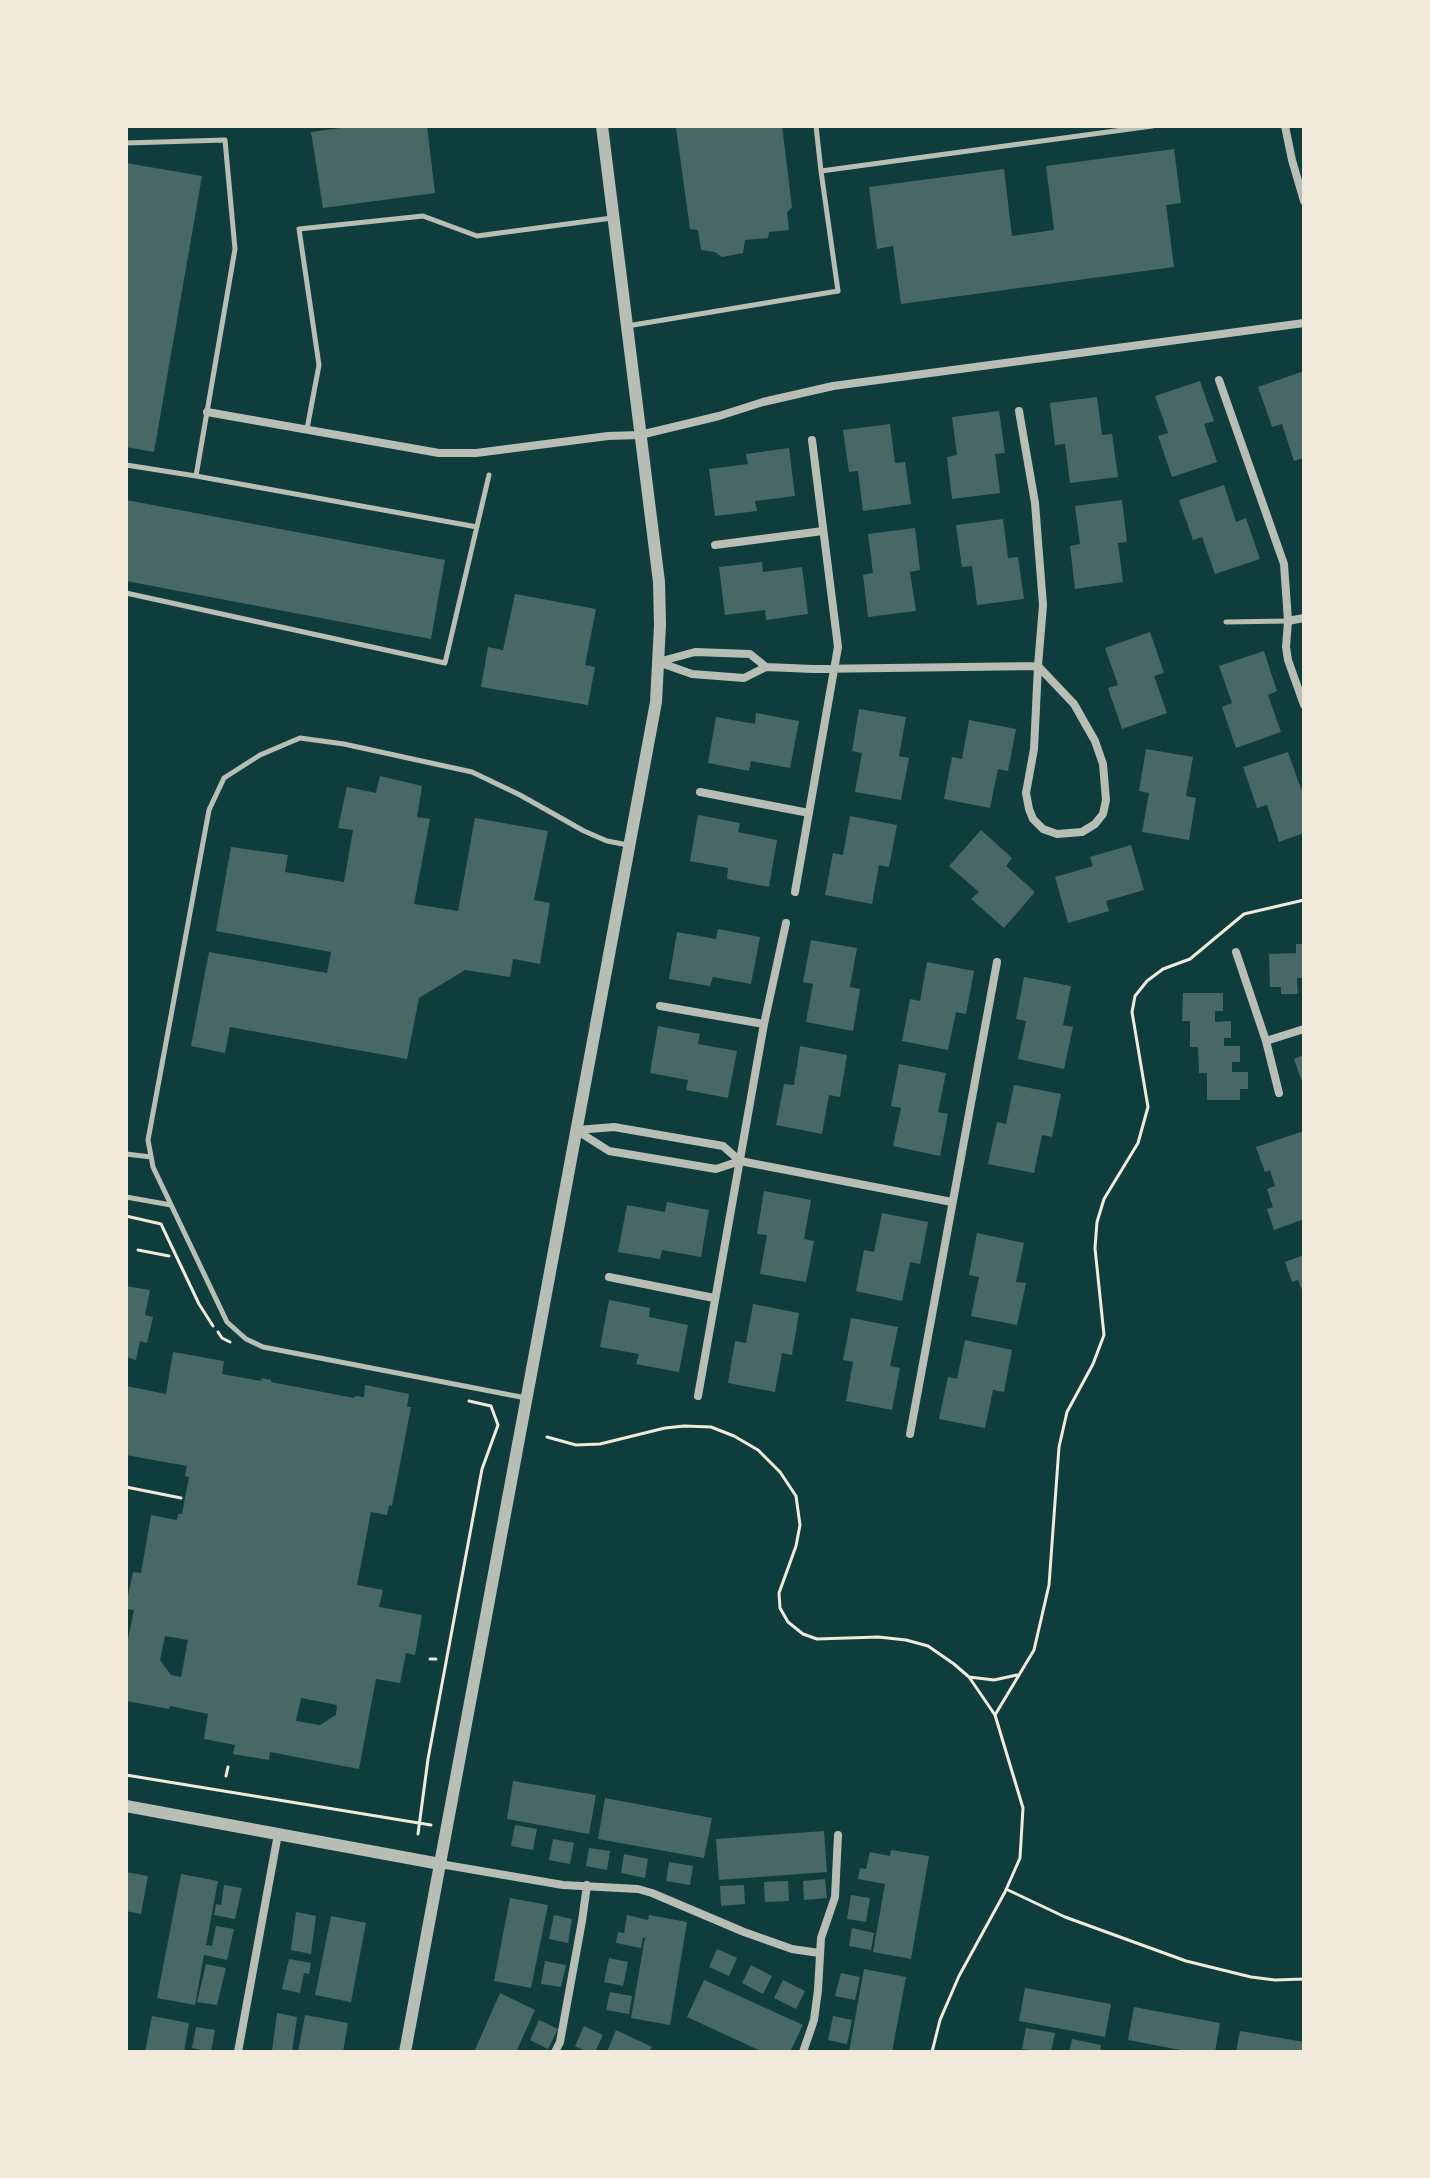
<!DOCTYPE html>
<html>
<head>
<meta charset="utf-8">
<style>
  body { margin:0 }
  #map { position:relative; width:1430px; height:2178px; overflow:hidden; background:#0f3d3e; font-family:"Roboto Condensed",sans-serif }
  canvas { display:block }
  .frame { position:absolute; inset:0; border:128px solid #f1e9da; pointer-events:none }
</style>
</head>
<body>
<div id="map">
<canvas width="1430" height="2178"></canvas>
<div class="frame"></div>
</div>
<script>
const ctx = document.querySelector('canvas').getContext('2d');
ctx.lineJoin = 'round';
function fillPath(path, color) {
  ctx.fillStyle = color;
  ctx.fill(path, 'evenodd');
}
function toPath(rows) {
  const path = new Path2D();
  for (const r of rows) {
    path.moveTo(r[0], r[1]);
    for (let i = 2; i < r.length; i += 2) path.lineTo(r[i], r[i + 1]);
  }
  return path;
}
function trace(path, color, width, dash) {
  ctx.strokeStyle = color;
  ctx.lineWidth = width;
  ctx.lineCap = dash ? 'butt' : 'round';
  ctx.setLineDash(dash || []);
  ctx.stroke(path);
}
const building = toPath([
  [355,126,427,126,435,193,323,208,311,132],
  [677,126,782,126,792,207,787,213,789,230,769,232,768,238,745,240,743,253,722,257,715,252,701,250,698,230,690,229,676,128],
  [1174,149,1181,203,1166,205,1174,267,901,304,893,246,877,249,869,187,1004,169,1012,236,1054,230,1046,166],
  [126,163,202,176,154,452,126,447],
  [1304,371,1304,458,1294,461,1282,424,1272,427,1258,387],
  [1200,381,1214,421,1204,424,1217,462,1172,477,1158,436,1168,433,1155,396],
  [1097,397,1102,435,1112,434,1118,477,1070,483,1065,444,1055,445,1050,403],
  [999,411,1005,453,995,454,1000,493,952,499,947,457,957,455,952,417],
  [890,424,895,463,905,462,911,504,863,511,858,471,849,472,843,430],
  [789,448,795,496,755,501,757,511,715,516,709,469,748,464,746,454],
  [1224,485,1236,522,1246,518,1260,559,1215,574,1202,537,1193,540,1179,500],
  [126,500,445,560,431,639,126,581],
  [1122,500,1127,542,1118,543,1123,582,1075,589,1070,546,1080,544,1075,506],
  [1003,519,1008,558,1018,557,1024,599,977,605,972,566,962,567,956,525],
  [915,528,920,570,910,572,916,611,868,617,863,575,873,573,868,534],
  [762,562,763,572,802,567,808,614,766,620,765,610,725,615,719,567],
  [515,594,596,609,585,665,595,667,588,705,481,687,488,647,503,650],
  [1150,632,1164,673,1154,676,1167,713,1122,729,1108,688,1118,685,1105,648],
  [1264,651,1277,691,1268,695,1281,732,1236,748,1222,707,1232,703,1219,666],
  [859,709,906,717,899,756,909,758,901,800,855,792,862,753,852,751],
  [756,713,799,721,790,768,751,761,749,771,708,763,716,717,755,724],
  [969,720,1016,729,1008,771,998,769,990,808,944,799,952,757,962,759],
  [1146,749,1193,757,1186,796,1196,798,1189,840,1142,832,1149,793,1139,791],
  [1288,752,1301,789,1304,788,1304,833,1279,842,1267,805,1257,808,1243,767],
  [380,776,422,786,417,817,430,819,414,904,458,911,475,818,548,831,534,900,550,903,540,964,513,959,510,977,465,970,419,998,407,1059,230,1027,225,1053,191,1046,209,952,327,973,331,952,216,931,231,847,288,855,285,872,344,882,353,830,338,828,347,787,376,793],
  [698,815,740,823,738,832,777,840,769,887,727,879,728,868,690,861],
  [850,816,897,825,889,867,879,865,872,904,825,895,833,853,843,855],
  [981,830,1012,858,1006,866,1035,892,1004,928,971,899,979,892,949,866],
  [1131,845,1144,890,1106,901,1109,911,1068,923,1055,877,1093,866,1090,857],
  [718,929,760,937,751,984,713,977,710,986,669,979,677,932,716,939],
  [811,940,857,948,850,987,860,989,853,1031,806,1022,813,984,803,982],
  [1296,944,1304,944,1304,978,1297,978,1298,994,1281,994,1281,987,1270,987,1269,954,1296,953],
  [927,962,974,971,966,1014,956,1012,948,1050,902,1041,910,999,920,1001],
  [1024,977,1071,986,1063,1025,1073,1027,1064,1069,1018,1059,1026,1021,1016,1019],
  [1183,993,1223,993,1223,1011,1215,1011,1215,1022,1231,1021,1231,1038,1224,1038,1224,1046,1240,1046,1240,1062,1232,1062,1232,1072,1248,1072,1248,1089,1240,1089,1240,1100,1207,1100,1207,1073,1199,1073,1198,1047,1190,1047,1190,1021,1182,1021],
  [658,1026,700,1034,698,1044,737,1051,728,1098,686,1090,688,1080,650,1073],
  [800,1046,847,1055,840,1097,829,1095,822,1134,776,1125,784,1084,794,1085],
  [1304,1055,1304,1087,1294,1059],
  [899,1064,946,1073,938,1112,948,1114,940,1156,893,1146,901,1108,891,1106],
  [1014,1085,1061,1094,1052,1137,1042,1135,1034,1173,988,1164,997,1122,1006,1124],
  [1304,1131,1304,1219,1274,1230,1267,1209,1273,1207,1267,1189,1275,1186,1270,1170,1265,1172,1256,1147],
  [764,1191,811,1200,804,1239,814,1241,806,1282,760,1274,767,1235,757,1234],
  [667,1202,709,1210,701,1257,662,1250,660,1259,618,1252,627,1205,665,1212],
  [882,1213,928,1222,920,1264,910,1262,902,1301,856,1291,864,1250,874,1252],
  [977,1233,1024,1243,1016,1282,1026,1283,1017,1325,971,1316,979,1277,969,1275],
  [1304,1255,1304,1295,1298,1280,1292,1282,1285,1262],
  [126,1286,150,1290,145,1315,153,1317,147,1343,140,1341,136,1360,126,1357],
  [609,1300,650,1308,649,1317,688,1325,679,1372,636,1364,639,1354,600,1347],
  [753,1304,799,1313,792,1355,782,1353,775,1392,728,1383,735,1341,746,1343],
  [851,1318,898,1327,890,1366,900,1368,892,1410,846,1401,853,1362,843,1360],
  [965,1340,1012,1350,1004,1392,993,1390,985,1428,939,1419,948,1377,957,1379],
  [173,1352,224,1361,222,1374,261,1381,262,1378,271,1380,271,1382,354,1398,355,1396,364,1397,365,1385,409,1394,407,1407,411,1407,392,1506,389,1505,387,1515,371,1512,357,1585,383,1590,379,1607,422,1615,415,1655,406,1653,400,1683,376,1679,359,1769,270,1752,269,1760,233,1754,235,1745,204,1739,208,1714,170,1706,169,1709,126,1701,126,1649,134,1610,126,1609,126,1605,133,1572,141,1573,151,1515,177,1520,178,1514,182,1514,189,1477,185,1476,187,1466,126,1455,126,1386,166,1394],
  [165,1636,188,1640,181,1677,171,1675,160,1660],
  [301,1698,337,1705,336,1715,320,1725,296,1721],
  [513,1781,596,1795,589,1834,507,1819],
  [605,1798,712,1818,704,1858,598,1839],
  [515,1825,537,1829,533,1850,511,1846],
  [824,1831,827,1872,719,1880,716,1839],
  [553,1839,574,1843,570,1864,549,1860],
  [589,1848,610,1851,607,1870,586,1866],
  [891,1850,929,1856,911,1959,873,1952,885,1884,858,1879,860,1868,866,1869,870,1852,890,1856],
  [624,1854,648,1859,645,1878,621,1873],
  [669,1862,693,1866,690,1885,666,1881],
  [126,1872,148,1876,141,1914,126,1911],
  [181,1874,218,1881,206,1945,212,1946,216,1926,234,1929,227,1960,204,1955,195,2005,157,1998],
  [825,1879,827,1898,804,1900,803,1881],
  [788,1881,789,1901,765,1902,764,1882],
  [224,1885,242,1888,235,1919,214,1915,216,1904,221,1905],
  [744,1885,745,1904,721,1906,720,1886],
  [851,1895,870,1898,866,1922,847,1919],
  [510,1898,548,1905,531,1988,494,1981],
  [296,1912,316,1916,311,1954,291,1950],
  [554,1915,572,1919,568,1943,549,1939],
  [627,1915,648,1920,649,1915,687,1922,670,2025,631,2018,645,1938,643,1937,641,1948,616,1943,618,1932,624,1933],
  [331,1916,366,1923,351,2002,315,1995],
  [852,1928,874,1933,871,1950,849,1946],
  [717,1949,737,1958,729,1976,709,1967],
  [609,1958,628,1962,623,1986,604,1982],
  [289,1959,311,1963,309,1974,304,1973,300,1993,282,1989],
  [545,1961,566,1965,561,1987,541,1984],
  [206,1964,226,1968,217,2005,197,2002],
  [751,1965,772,1976,763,1994,742,1983],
  [864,1969,906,1977,892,2052,849,2052],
  [841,1973,860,1977,855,2000,835,1996],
  [704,1980,803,2025,790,2052,763,2052,687,2017],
  [783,1980,805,1991,796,2009,774,1998],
  [1025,1988,1111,2004,1105,2037,1019,2021],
  [610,1992,632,1996,629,2014,606,2010],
  [500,1993,535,2010,516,2052,474,2052],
  [1134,2007,1220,2023,1215,2052,1191,2052,1128,2040],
  [277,2013,297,2017,292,2052,272,2051],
  [305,2015,348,2023,343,2052,298,2052],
  [152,2016,189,2023,184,2052,145,2052],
  [833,2016,852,2020,847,2044,828,2040],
  [539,2020,558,2029,548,2049,530,2040],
  [584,2026,603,2035,595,2052,587,2052,575,2046],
  [196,2027,215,2030,211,2052,192,2048],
  [1026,2028,1055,2033,1051,2052,1022,2049],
  [616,2030,652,2047,649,2052,607,2052],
  [1240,2031,1304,2042,1304,2052,1236,2052],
  [1072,2039,1101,2045,1100,2052,1069,2052]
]);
const path = toPath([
  [126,1216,161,1224,199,1304,213,1326],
  [138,1250,169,1256],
  [218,1332,222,1338,230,1342],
  [547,1437,576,1445,600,1444,665,1428,684,1426,711,1427,734,1436,758,1450,780,1472,796,1496,800,1525,796,1546,779,1593,780,1608,788,1622,803,1634,817,1639,878,1637,906,1640,928,1646,954,1664,969,1677,995,1715],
  [126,1487,181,1498],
  [430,1659,436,1659],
  [969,1677,994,1680,1017,1675],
  [126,1775,431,1825],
  [226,1776,228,1767],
  [418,1834,428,1759,482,1469,498,1425,491,1406,469,1401],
  [1008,1890,1065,1917,1186,1961,1251,1977,1275,1980,1304,1979],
  [932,2052,940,2020,959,1976,1005,1892,1020,1858,1023,1808,995,1715,1034,1650,1049,1585,1059,1447,1067,1412,1093,1364,1104,1335,1095,1248,1097,1222,1104,1199,1138,1143,1148,1107,1132,1012,1135,996,1147,981,1163,969,1190,959,1244,914,1304,900]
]);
const service = toPath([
  [816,126,821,171],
  [126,143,225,140,235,249,196,476,477,527],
  [627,326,838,291,821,171,1152,126],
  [307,429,319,365,299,229,423,216,477,236,612,218],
  [126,465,196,476],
  [126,593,445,663,489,475],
  [1226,622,1287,621],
  [126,1154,151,1157],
  [126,1197,171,1205],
  [526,1398,263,1347,246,1339,227,1322,153,1167,148,1140,209,810,224,778,260,755,300,738,344,744,472,772,520,795,584,831,607,841,628,845]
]);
const minor = toPath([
  [1285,126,1292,160,1304,201],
  [1219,380,1284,564,1288,621,1286,647,1288,660,1304,705],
  [207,412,439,453,476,453,608,436,640,435,719,416,763,402,833,386,1304,323],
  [715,545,823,531],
  [1288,621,1304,618],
  [1038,666,1074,704,1095,741,1103,764,1106,800,1103,814,1095,824,1082,832,1057,834,1043,829,1033,819,1029,809,1026,793,1034,749,1038,666],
  [766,667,750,654,695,652,658,662,692,674,744,678,766,667,813,669,1038,666,1043,605,1035,503,1019,411],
  [700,792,809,813],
  [795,892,838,647,812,440],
  [1236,952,1266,1041,1279,1093],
  [660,1006,764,1024],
  [1266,1041,1304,1029],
  [576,1130,609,1151,716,1169,740,1161,952,1202],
  [577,1130,614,1127,723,1146,740,1161],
  [609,1277,714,1298],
  [698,1396,764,1024,786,923],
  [910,1434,997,962],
  [440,1864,563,1885,638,1889,652,1893,744,1932,792,1949,819,1953],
  [238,2052,278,1834],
  [555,2052,560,2042,582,1921,587,1885],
  [803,2052,814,2020,818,1990,821,1938,835,1897,838,1835]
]);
const tertiary = toPath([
  [126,1806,440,1864],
  [405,2052,656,702,660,625,659,582,602,126]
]);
fillPath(building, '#486865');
trace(path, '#f1e9da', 3);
trace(service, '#b8beb3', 5);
trace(minor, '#b8beb3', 8);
trace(tertiary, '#b8beb3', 12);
</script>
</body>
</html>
